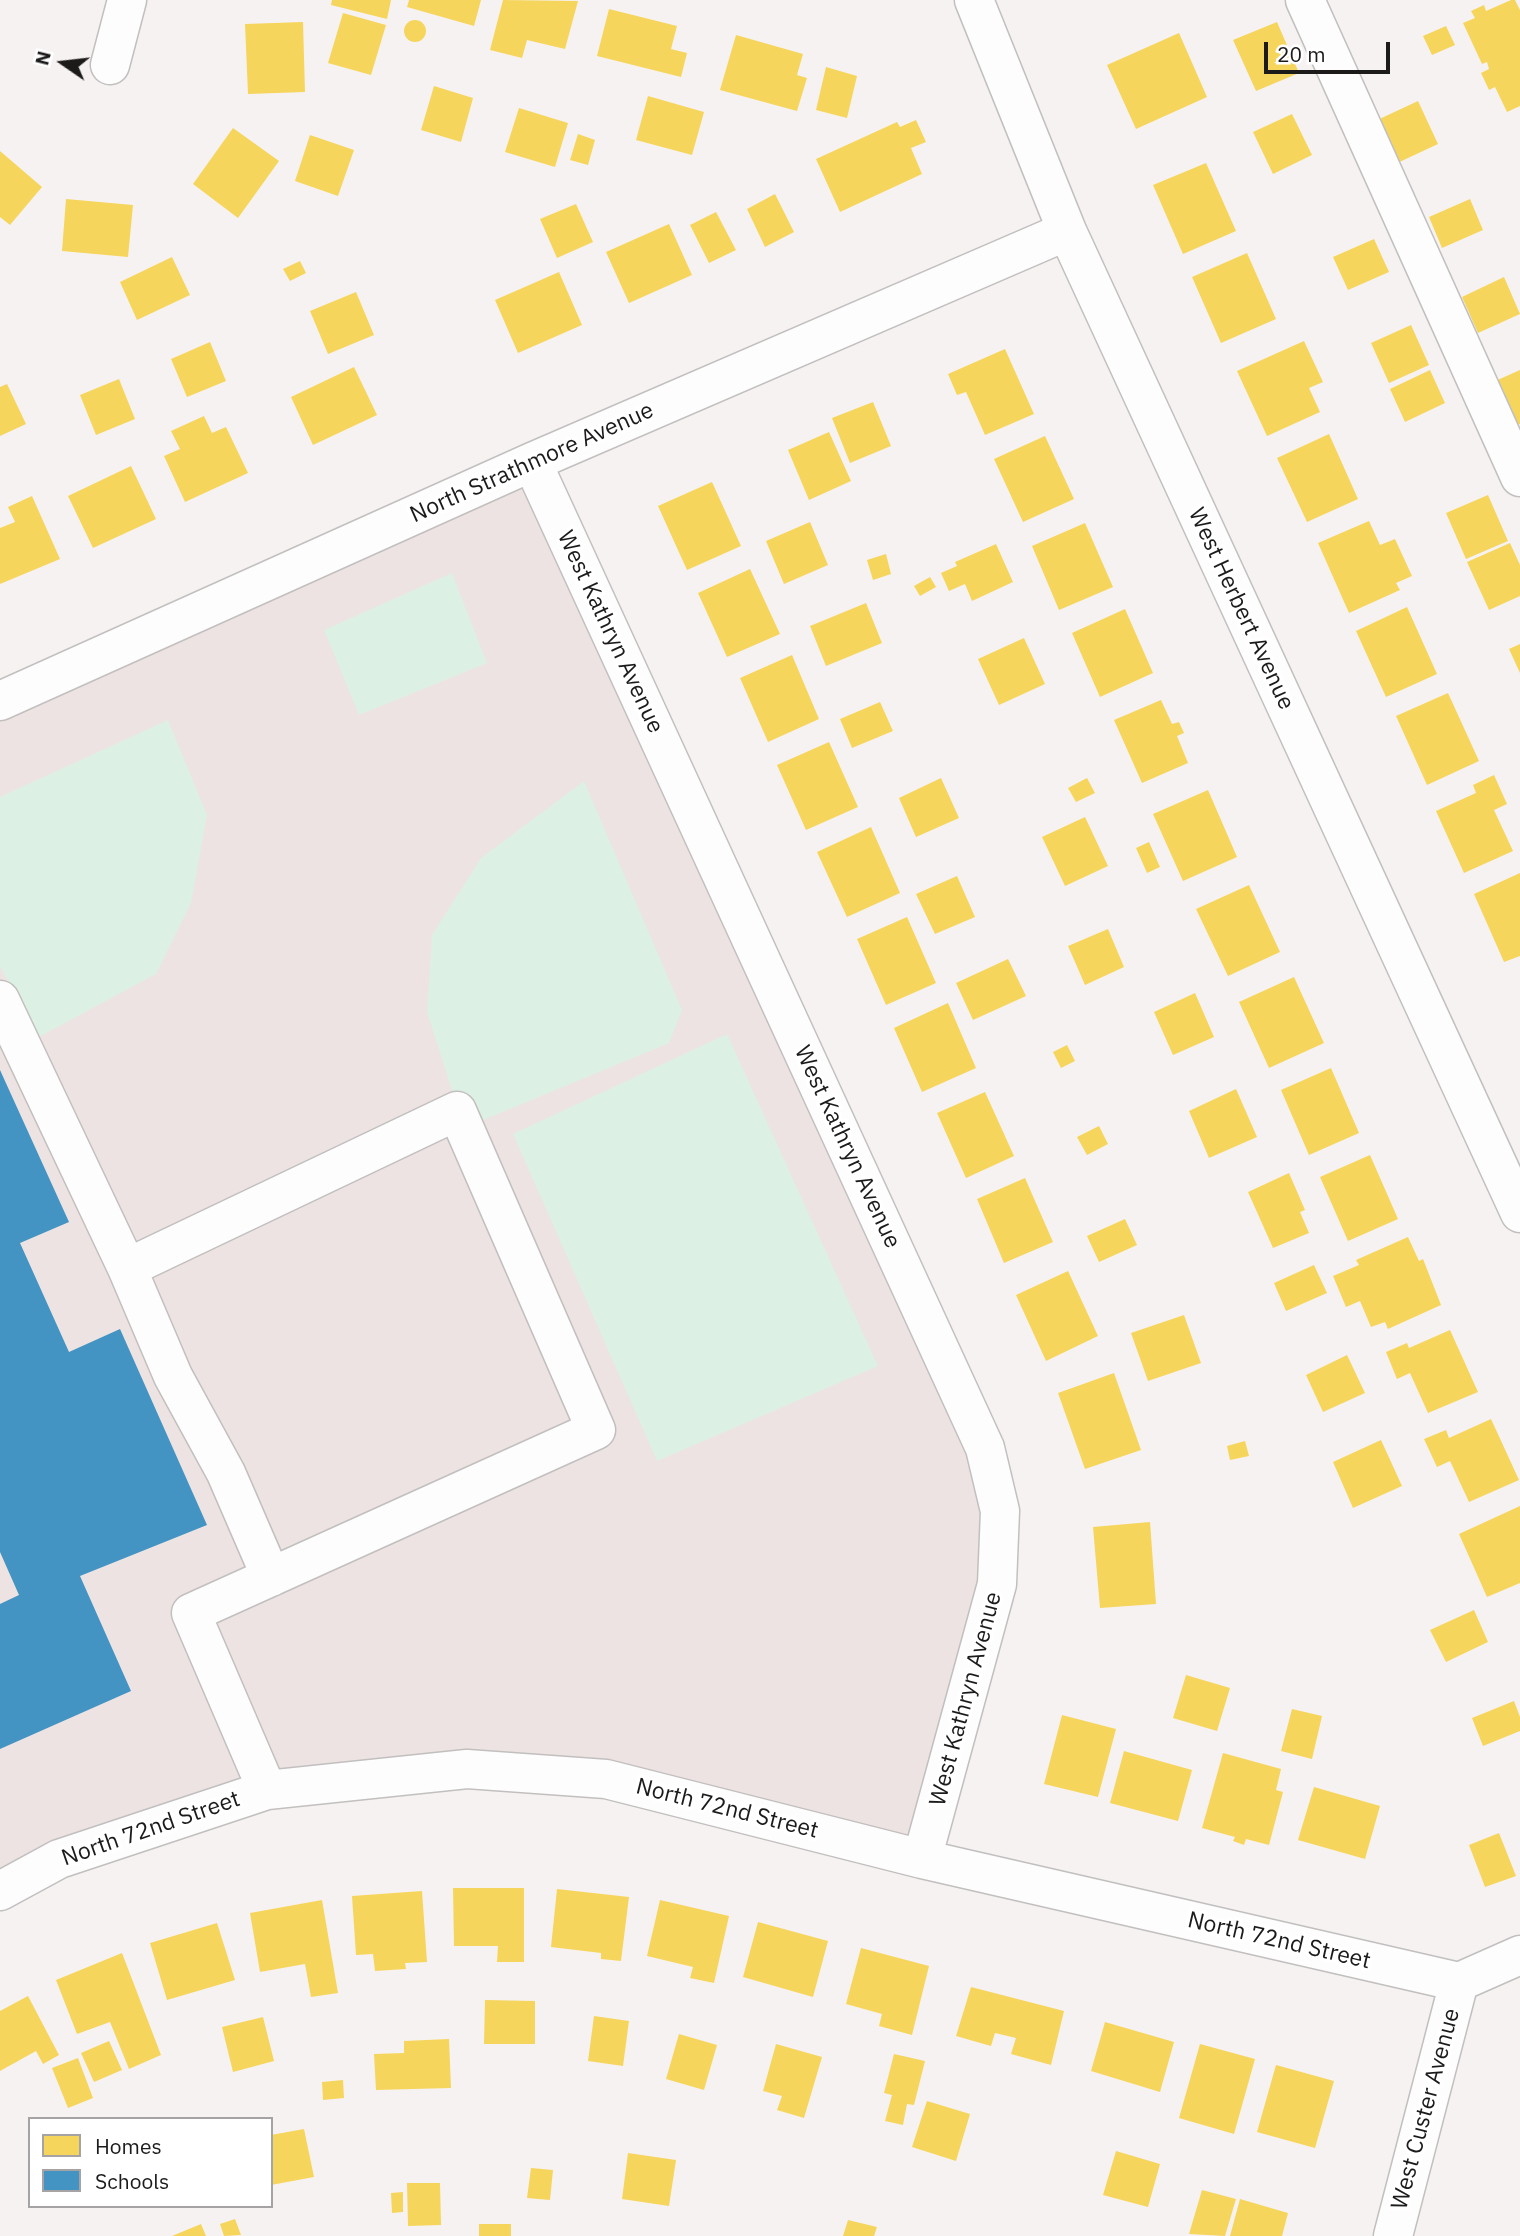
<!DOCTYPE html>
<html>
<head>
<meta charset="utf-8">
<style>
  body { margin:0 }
  #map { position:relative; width:1520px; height:2236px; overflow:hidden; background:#f7f2f2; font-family:"IBM Plex Sans",sans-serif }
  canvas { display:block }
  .legend { position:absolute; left:28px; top:2117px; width:245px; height:91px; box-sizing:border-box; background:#fff; border:2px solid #a5a3a3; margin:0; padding:9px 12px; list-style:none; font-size:21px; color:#1d1a1a }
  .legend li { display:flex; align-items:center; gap:14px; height:35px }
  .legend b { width:35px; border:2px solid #a5a3a3 }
  .north { position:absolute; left:28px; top:28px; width:70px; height:70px; -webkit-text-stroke:5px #fff; paint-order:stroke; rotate:284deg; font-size:19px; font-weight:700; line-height:28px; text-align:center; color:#1d1a1a }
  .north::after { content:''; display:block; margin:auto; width:24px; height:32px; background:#1d1a1a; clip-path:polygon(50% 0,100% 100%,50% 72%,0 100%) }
  .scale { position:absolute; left:1264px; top:42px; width:126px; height:32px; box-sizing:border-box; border:4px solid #1d1a1a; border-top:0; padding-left:9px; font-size:21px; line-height:24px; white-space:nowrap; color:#1d1a1a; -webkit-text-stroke:5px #fff; paint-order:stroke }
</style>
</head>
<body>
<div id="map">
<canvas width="1520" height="2236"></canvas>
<ul class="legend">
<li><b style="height:19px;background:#f6d55c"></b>Homes</li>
<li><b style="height:19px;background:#4393c3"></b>Schools</li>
</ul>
<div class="north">N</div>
<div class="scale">20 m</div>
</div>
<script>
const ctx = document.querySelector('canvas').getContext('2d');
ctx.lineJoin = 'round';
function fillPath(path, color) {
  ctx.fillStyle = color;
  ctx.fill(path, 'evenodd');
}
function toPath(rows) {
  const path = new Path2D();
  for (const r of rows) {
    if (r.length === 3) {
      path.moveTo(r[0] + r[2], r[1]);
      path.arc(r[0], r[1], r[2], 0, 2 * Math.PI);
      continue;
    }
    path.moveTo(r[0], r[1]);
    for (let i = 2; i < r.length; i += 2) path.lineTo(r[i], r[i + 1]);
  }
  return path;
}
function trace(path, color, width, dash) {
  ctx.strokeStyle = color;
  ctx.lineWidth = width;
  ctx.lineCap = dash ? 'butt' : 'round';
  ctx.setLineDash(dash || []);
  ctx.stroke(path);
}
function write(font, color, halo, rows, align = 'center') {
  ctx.font = font + ' "IBM Plex Sans",sans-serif';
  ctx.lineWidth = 7;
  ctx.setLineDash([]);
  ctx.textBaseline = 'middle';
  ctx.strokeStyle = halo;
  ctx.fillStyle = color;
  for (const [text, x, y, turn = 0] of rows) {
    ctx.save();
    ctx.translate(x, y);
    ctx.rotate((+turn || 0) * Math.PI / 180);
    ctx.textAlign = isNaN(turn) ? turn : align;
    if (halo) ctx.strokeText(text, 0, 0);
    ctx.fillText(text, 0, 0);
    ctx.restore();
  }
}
const built = toPath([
  [532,462,1000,1511,922,1859,606,1779,267,1790,0,1891,0,701]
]);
const green = toPath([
  [452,573,487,663,359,715,324,630],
  [168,720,207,815,191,903,156,974,37,1038,0,966,0,797],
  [584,781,682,1010,669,1043,464,1128,427,1012,432,935,481,858],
  [727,1034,878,1366,657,1461,513,1134]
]);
const homes = toPath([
  [332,0,391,0,387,19,331,5],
  [409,0,481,0,474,26,407,7],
  [503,0,578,1,565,49,527,40,522,58,490,50],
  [1511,0,1515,0,1520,10,1520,106,1507,112,1495,87,1489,90,1481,73,1489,69,1487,62,1482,64,1463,23,1475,18,1471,11,1484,5,1486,11],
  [609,9,677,26,671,49,687,53,681,77,597,56],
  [343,13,386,25,371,75,328,63],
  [415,31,11],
  [303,22,305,92,248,94,245,24],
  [1277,22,1299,73,1256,91,1233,40],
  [1446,26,1455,45,1432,55,1423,36],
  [1179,33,1207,97,1136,129,1107,65],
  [736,35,803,54,797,75,807,78,797,111,720,90],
  [826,67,857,76,847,118,816,110],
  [434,86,473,98,461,142,421,130],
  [648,96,704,112,692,155,636,140],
  [1418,101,1438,144,1393,165,1373,122],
  [519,108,568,123,555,167,505,152],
  [1292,114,1312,155,1273,174,1253,132],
  [916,120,926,142,911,148,922,174,840,212,816,159,897,122,900,127],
  [233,128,279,161,238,218,193,184],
  [578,134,595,140,588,165,570,160],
  [310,135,354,150,338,196,295,181],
  [0,151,42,187,10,225,0,217],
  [1206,163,1236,231,1183,254,1153,185],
  [775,194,794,232,765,247,747,209],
  [66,199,133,205,128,257,62,251],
  [1470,199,1483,230,1442,248,1429,217],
  [576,204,593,242,557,258,540,219],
  [716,212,736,250,709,263,690,225],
  [669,224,692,275,629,303,606,252],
  [1374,239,1389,272,1348,290,1333,257],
  [1247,253,1276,319,1221,343,1192,277],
  [172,257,190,295,137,320,120,282],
  [300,261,306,273,290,281,283,269],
  [559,272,582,325,518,353,495,300],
  [1504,277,1520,314,1478,333,1462,297],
  [356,292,374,335,328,354,310,311],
  [1411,325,1429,365,1389,383,1371,343],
  [1304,341,1323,382,1309,388,1320,412,1267,436,1237,371],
  [210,342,226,381,187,397,171,359],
  [1005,349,1034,414,985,435,966,392,957,395,948,374],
  [354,367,377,415,313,445,291,397],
  [1430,370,1445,403,1405,422,1390,389],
  [1520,370,1520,424,1513,427,1493,382],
  [119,379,135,419,96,435,80,395],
  [7,384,26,424,0,436,0,387],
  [873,402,891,446,850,463,832,418],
  [204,416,212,433,226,427,248,473,185,502,164,456,180,449,171,431],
  [829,432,851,481,809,500,788,450],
  [1329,434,1358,499,1307,522,1277,458],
  [1045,436,1074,499,1023,522,994,459],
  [131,466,156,519,93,548,68,496],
  [712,482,741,546,687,570,658,506],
  [1488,495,1508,541,1466,559,1446,513],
  [32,496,60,559,0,584,0,528,15,522,8,507],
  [1369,521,1380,545,1395,539,1412,576,1396,583,1400,590,1349,613,1318,543],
  [810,522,828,565,784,584,766,541],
  [1085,523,1113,587,1059,610,1032,546],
  [1510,543,1520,565,1520,596,1489,610,1467,562],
  [996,544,1013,582,972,601,965,584,949,591,941,573,957,566,955,562],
  [886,554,891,574,873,580,867,560],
  [750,569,780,634,727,657,698,593],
  [930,577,936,587,920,596,914,586],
  [866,603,882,643,826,666,810,626],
  [1407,607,1437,674,1386,697,1356,631],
  [1125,609,1153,673,1100,697,1072,633],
  [1024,638,1045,684,999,705,978,659],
  [1520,644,1520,673,1509,649],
  [792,655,819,719,768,742,740,678],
  [1448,693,1479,761,1427,785,1396,716],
  [1161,700,1172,724,1179,722,1184,733,1177,736,1188,763,1142,783,1114,720],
  [880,702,893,731,852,748,840,719],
  [829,742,858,807,806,830,777,765],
  [1494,775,1507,804,1494,810,1513,851,1464,873,1436,811,1476,793,1473,785],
  [941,778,959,818,916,837,899,798],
  [1087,778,1095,793,1076,802,1068,788],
  [1208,790,1237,857,1183,881,1153,814],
  [1085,817,1108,866,1065,886,1042,837],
  [871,827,900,893,847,917,817,852],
  [1149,842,1160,867,1147,873,1136,848],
  [1520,873,1520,956,1504,962,1474,894],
  [957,876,975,917,935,934,916,894],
  [1249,885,1280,952,1228,976,1196,909],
  [907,917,936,983,886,1005,857,939],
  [1108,929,1124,967,1085,985,1068,946],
  [1008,959,1026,996,973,1020,956,983],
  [1294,977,1324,1043,1269,1068,1239,1002],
  [1195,993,1214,1037,1173,1055,1154,1012],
  [948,1003,976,1068,922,1092,894,1028],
  [1067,1045,1075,1061,1061,1068,1053,1052],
  [1331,1068,1359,1133,1309,1155,1281,1090],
  [1236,1089,1257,1137,1209,1158,1189,1111],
  [985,1092,1014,1156,966,1178,937,1113],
  [1099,1126,1108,1144,1087,1155,1077,1137],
  [1370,1155,1398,1219,1348,1241,1320,1177],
  [1289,1173,1305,1210,1300,1212,1309,1233,1273,1248,1248,1192],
  [1025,1178,1053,1242,1004,1263,977,1199],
  [1125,1219,1137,1245,1099,1262,1087,1236],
  [1408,1237,1419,1261,1423,1259,1441,1305,1388,1329,1385,1322,1371,1327,1360,1301,1346,1307,1333,1276,1359,1265,1356,1260],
  [1314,1265,1327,1293,1286,1311,1274,1283],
  [1068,1271,1098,1336,1046,1361,1016,1295],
  [1184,1315,1201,1363,1148,1381,1131,1333],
  [1450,1330,1478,1392,1428,1413,1410,1373,1397,1379,1386,1352,1407,1343,1409,1348],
  [1347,1355,1365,1393,1323,1412,1306,1375],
  [1114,1373,1141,1450,1085,1469,1058,1393],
  [1491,1419,1519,1480,1469,1502,1450,1461,1437,1467,1424,1439,1446,1430,1449,1438],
  [1381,1440,1402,1486,1353,1508,1333,1462],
  [1245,1441,1249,1456,1230,1460,1227,1446],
  [1520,1506,1520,1583,1487,1597,1459,1534],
  [1150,1522,1156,1604,1100,1608,1093,1527],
  [1474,1610,1488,1642,1446,1662,1430,1630],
  [1186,1675,1230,1688,1217,1731,1173,1718],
  [1514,1701,1520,1717,1520,1731,1483,1746,1472,1718],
  [1292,1709,1322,1716,1312,1759,1281,1751],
  [1062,1715,1116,1729,1098,1797,1044,1784],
  [1124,1751,1192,1770,1178,1821,1110,1803],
  [1223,1753,1281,1769,1276,1790,1283,1792,1269,1845,1246,1839,1244,1845,1233,1841,1235,1837,1202,1828],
  [1314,1787,1380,1806,1365,1859,1298,1840],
  [1499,1833,1516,1876,1485,1887,1469,1845],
  [453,1888,524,1888,524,1962,497,1962,498,1946,454,1946],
  [557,1889,629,1897,621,1961,601,1959,601,1953,551,1947],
  [422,1891,427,1962,405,1963,406,1969,375,1971,373,1954,356,1955,352,1896],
  [322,1900,338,1993,311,1997,305,1964,260,1972,250,1913],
  [660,1900,729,1916,714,1983,690,1978,693,1967,647,1956],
  [758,1922,828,1941,813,1997,743,1977],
  [217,1923,235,1980,167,2000,150,1943],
  [861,1948,929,1966,912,2035,879,2026,882,2014,846,2004],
  [122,1953,161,2055,129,2069,110,2022,77,2034,56,1980],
  [971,1987,1064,2011,1051,2065,1011,2054,1016,2038,995,2033,991,2046,956,2036],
  [28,1996,59,2055,43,2064,36,2051,0,2071,0,2011],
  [485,2000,535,2001,535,2044,484,2044],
  [594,2016,629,2021,623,2066,588,2061],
  [263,2017,274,2061,233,2072,222,2027],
  [1105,2022,1174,2042,1160,2092,1091,2071],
  [679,2034,717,2045,704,2090,666,2079],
  [449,2039,451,2088,376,2090,374,2054,404,2053,404,2041],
  [109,2041,122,2070,94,2082,81,2053],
  [776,2044,822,2057,804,2118,777,2110,782,2096,763,2091],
  [1200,2044,1255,2059,1234,2134,1179,2118],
  [894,2054,925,2061,914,2105,907,2104,903,2125,885,2121,892,2095,884,2093],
  [78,2058,93,2098,68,2108,52,2068],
  [1276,2065,1334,2081,1315,2148,1257,2132],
  [343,2080,344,2098,323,2100,322,2082],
  [927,2101,970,2114,956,2161,912,2147],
  [304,2129,314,2177,271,2185,271,2135],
  [1116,2151,1160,2164,1148,2207,1103,2195],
  [628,2153,676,2160,669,2206,622,2199],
  [531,2168,553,2170,550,2200,527,2198],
  [407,2183,440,2183,441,2225,408,2226],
  [1202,2190,1236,2199,1225,2236,1189,2234],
  [403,2192,403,2212,392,2213,391,2193],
  [1240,2199,1288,2213,1282,2236,1230,2236],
  [235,2219,241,2235,224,2236,220,2224],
  [848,2220,877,2227,874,2236,843,2236],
  [201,2224,206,2236,172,2236],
  [479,2224,511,2224,511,2236,479,2236]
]);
const schools = toPath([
  [0,1070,69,1222,20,1243,69,1352,120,1329,207,1525,80,1576,131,1691,0,1749,0,1604,19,1595,0,1552]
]);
const minor = toPath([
  [974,0,1067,231,1520,1213],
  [1305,0,1520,477],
  [110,65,127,0],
  [532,462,985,1448,1000,1511,997,1584,922,1859],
  [0,701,532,462,1067,231],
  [0,1000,127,1268,173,1376,226,1473,271,1577],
  [127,1268,457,1111,596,1430,191,1613,267,1790],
  [0,1891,59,1859,267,1790,467,1769,606,1779,922,1859,1459,1982],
  [1459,1982,1520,1955],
  [1393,2236,1459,1982]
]);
const streetNames = [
  ["North Strathmore Avenue",532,463,-24],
  ["West Herbert Avenue",1241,609,65],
  ["West Kathryn Avenue",610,632,65],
  ["West Kathryn Avenue",847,1147,65],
  ["West Kathryn Avenue",966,1699,-75],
  ["North 72nd Street",727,1809,14],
  ["North 72nd Street",151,1829,-19],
  ["North 72nd Street",1279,1941,13],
  ["West Custer Avenue",1426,2109,-75]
];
fillPath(built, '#ede3e2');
fillPath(green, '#ddf0e4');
fillPath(homes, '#f6d55c');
fillPath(schools, '#4393c3');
trace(minor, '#c2bfbf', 41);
trace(minor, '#fefdfd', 38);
write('23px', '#1d1a1a', '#fff', streetNames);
</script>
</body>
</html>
